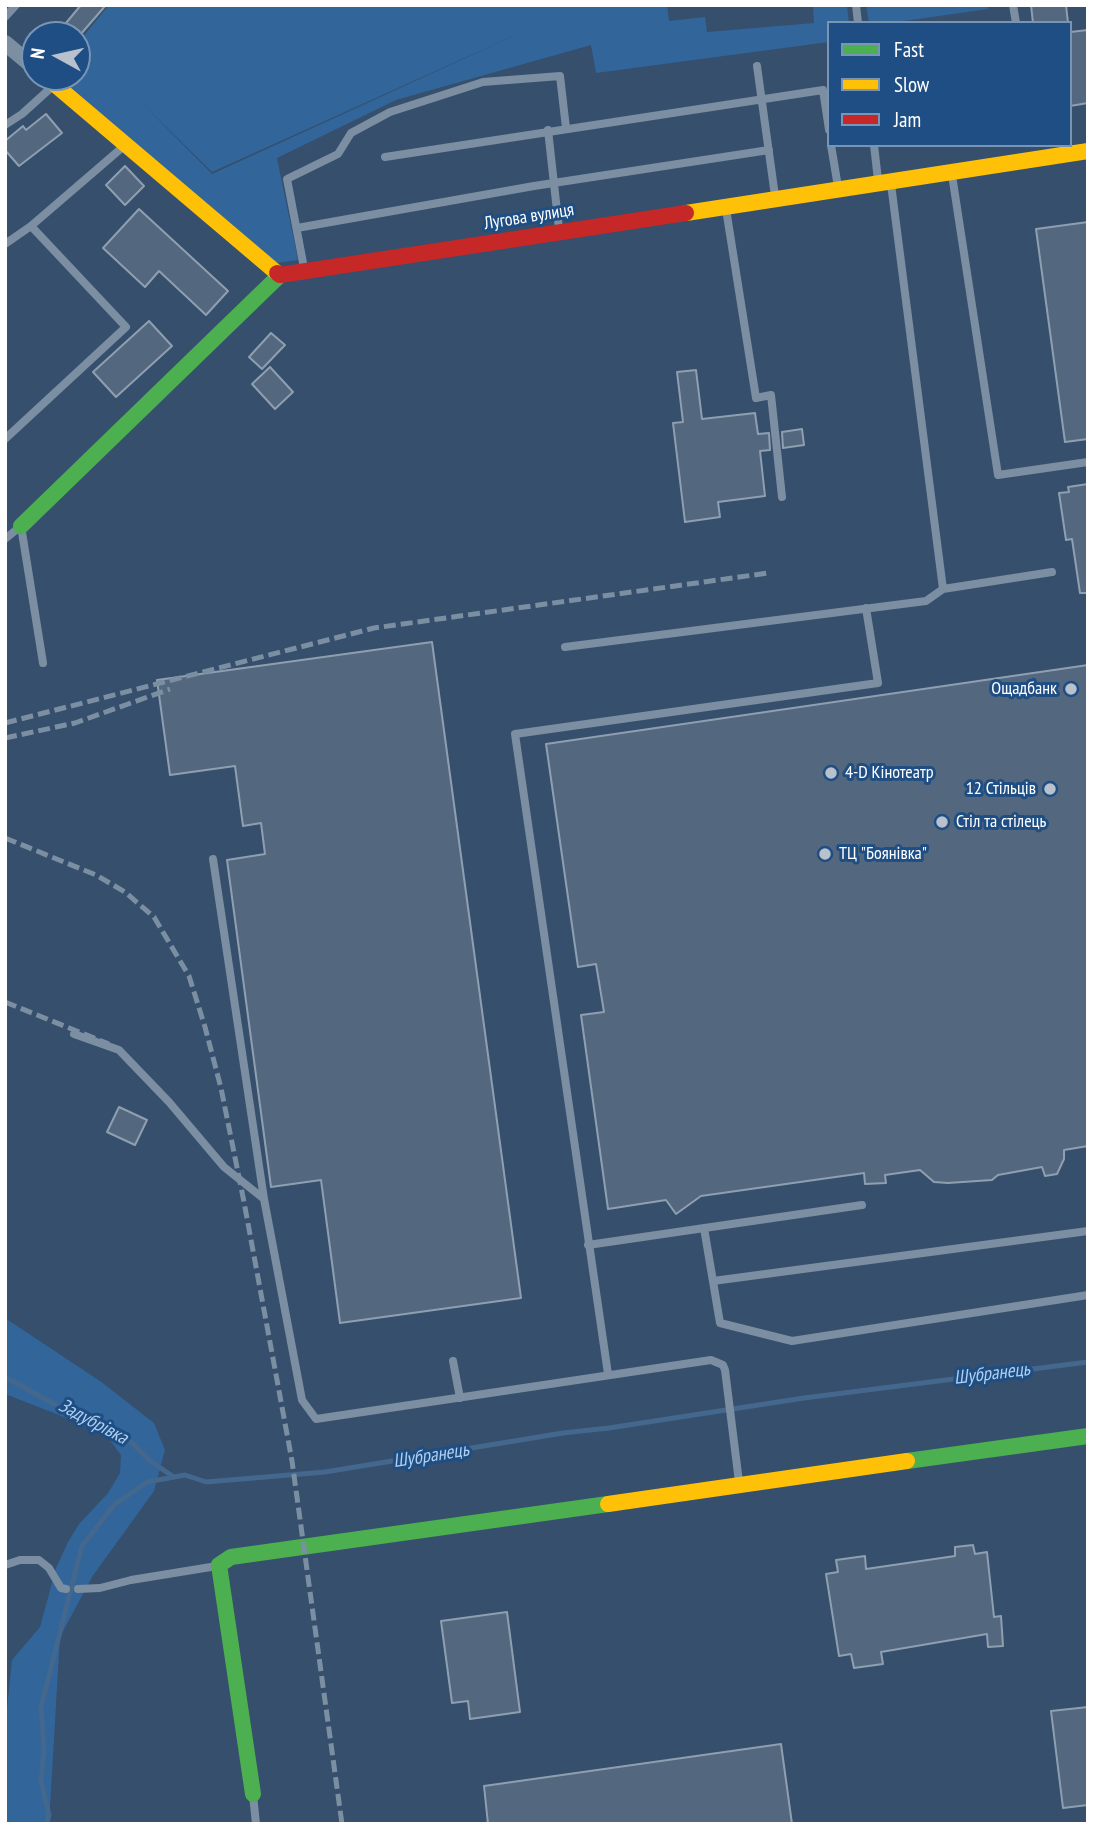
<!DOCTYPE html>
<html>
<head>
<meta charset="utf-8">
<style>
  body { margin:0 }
  #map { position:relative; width:1093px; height:1829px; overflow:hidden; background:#354f6c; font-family:"PT Sans Narrow",sans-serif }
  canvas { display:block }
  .frame { position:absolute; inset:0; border:7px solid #fff; pointer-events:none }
  .legend { position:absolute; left:827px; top:21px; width:245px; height:126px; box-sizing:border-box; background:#1e4e83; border:2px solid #7895b5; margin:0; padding:9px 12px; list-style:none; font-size:21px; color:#fff }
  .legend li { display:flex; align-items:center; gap:14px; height:35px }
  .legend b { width:35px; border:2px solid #7895b5 }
  .north { position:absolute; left:21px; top:21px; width:70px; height:70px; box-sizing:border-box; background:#1e4e83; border:2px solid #7895b5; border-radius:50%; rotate:278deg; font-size:19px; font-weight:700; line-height:28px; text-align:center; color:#fff }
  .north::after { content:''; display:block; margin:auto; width:24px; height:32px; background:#b8c1cc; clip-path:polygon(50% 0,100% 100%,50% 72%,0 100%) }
</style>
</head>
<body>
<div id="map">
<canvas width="1093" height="1829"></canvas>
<div class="frame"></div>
<ul class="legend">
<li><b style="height:9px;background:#4caf50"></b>Fast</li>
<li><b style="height:9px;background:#ffc107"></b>Slow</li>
<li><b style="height:9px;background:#c62828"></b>Jam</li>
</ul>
<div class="north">N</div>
</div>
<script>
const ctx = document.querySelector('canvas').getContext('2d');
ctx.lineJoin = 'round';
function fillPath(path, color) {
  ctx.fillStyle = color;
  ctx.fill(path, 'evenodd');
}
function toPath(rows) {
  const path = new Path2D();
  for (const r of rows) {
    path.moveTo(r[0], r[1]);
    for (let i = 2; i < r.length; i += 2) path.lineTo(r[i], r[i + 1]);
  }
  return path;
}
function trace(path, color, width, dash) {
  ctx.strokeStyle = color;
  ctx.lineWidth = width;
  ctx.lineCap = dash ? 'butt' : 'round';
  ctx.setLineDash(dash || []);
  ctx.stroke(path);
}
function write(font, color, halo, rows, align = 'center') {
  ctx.font = font + ' "PT Sans Narrow",sans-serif';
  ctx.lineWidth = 6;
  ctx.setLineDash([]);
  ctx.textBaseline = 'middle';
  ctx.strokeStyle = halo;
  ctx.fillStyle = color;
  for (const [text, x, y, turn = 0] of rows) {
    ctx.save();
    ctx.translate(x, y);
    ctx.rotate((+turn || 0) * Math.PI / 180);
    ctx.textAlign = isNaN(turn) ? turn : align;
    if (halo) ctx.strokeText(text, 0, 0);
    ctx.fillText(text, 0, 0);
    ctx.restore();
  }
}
const green = toPath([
  [109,5,667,5,669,21,705,17,707,32,814,23,813,5,847,5,849,23,829,23,829,42,596,73,591,45,396,100,277,158,298,260,276,263,58,77,77,77,77,44],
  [531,28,212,174,142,103,212,172],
  [866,5,988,5,988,9,890,23,869,23],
  [5,1318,100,1381,154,1423,165,1450,154,1491,92,1577,60,1637,49,1824,5,1824,5,1728,12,1660,40,1627,56,1568,68,1542,79,1524,108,1493,120,1473,121,1455,109,1439,64,1417,5,1394]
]);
const stream = toPath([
  [5,1377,65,1410,123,1434,150,1461,174,1477],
  [47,1824,49,1815,41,1781,44,1750,41,1707,82,1546,114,1505,147,1482,185,1475,206,1482,325,1472,563,1433,609,1428,804,1398,1088,1362]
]);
const building = toPath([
  [81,5,106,5,80,35,56,35,81,5],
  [1031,5,1066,5,1068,23,1033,23,1031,5],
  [1088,30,1088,103,1070,106,1070,32,1088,30],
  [46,114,62,133,19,166,5,150,5,141,23,126,26,130,46,114],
  [125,166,144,186,125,205,106,185,125,166],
  [139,209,228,291,206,315,159,271,145,287,103,248,139,209],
  [1088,222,1088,439,1065,442,1036,229,1088,222],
  [149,321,172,346,116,397,93,372,149,321],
  [271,333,285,345,262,369,249,357,271,333],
  [270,367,293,392,275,409,252,384,270,367],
  [696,370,702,419,755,413,758,434,769,433,770,450,760,451,765,496,718,502,720,517,685,522,673,423,683,422,677,372,696,370],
  [802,429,804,445,783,448,782,432,802,429],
  [1088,484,1088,593,1080,593,1072,539,1066,540,1059,493,1069,492,1068,487,1088,484],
  [432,642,521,1298,340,1323,321,1180,271,1187,227,860,265,854,261,823,243,826,235,766,170,775,157,680,432,642],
  [1088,665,1088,1146,1064,1150,1064,1159,1057,1174,1045,1176,1042,1167,998,1175,992,1180,948,1183,934,1182,920,1170,885,1175,886,1183,865,1184,864,1173,701,1196,676,1214,666,1200,608,1209,581,1015,604,1012,596,964,578,967,546,744,1088,665],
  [119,1107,147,1120,135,1145,107,1132,119,1107],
  [973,1545,975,1554,987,1552,994,1617,1001,1616,1003,1646,988,1647,987,1634,881,1652,883,1664,854,1668,851,1654,839,1656,826,1574,838,1572,836,1560,865,1556,866,1569,955,1556,955,1547,973,1545],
  [507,1612,520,1712,470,1719,468,1701,452,1703,441,1621,507,1612],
  [1088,1707,1088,1805,1063,1808,1051,1711,1088,1707],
  [781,1744,792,1824,488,1824,484,1786,781,1744]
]);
const lane = toPath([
  [856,5,858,23],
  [1013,5,1016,23],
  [5,17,16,5],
  [757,66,775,196],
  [5,125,22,114,54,85],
  [548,130,559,229],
  [831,145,838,187],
  [874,145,878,180],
  [385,157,823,90,829,130],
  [952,175,998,475,1088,462],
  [891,184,943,589,1052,572],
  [726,209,756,398,771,395,782,497],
  [297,228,534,186,769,150],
  [5,244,31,226,124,146],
  [304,268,287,179,338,154,351,133,390,112,483,82,560,76,566,128],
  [5,439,126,327,31,226],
  [5,539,21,526,43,663],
  [565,647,926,601,943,589],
  [213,859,264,1199,302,1400,316,1419,711,1360,723,1365,725,1370,739,1482],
  [74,1034,119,1050,169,1102,224,1167,264,1199],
  [704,1228,720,1323,792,1341,1088,1295],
  [588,1245,862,1205],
  [713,1281,1088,1231],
  [453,1361,460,1398],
  [608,1374,515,734,878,683,866,608],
  [5,1565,20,1560,39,1560,49,1568,61,1588,66,1589],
  [78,1589,100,1588,131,1580,217,1566],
  [253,1795,256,1824]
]);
const street = toPath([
  [5,43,35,68]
]);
const fast = toPath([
  [21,526,280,275],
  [907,1461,1088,1436],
  [253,1794,219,1565,231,1557,608,1504]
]);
const slow = toPath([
  [46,77,277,273],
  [686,213,1088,151],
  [608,1504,907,1461]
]);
const jam = toPath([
  [277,273,280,275,686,213]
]);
const rail = toPath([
  [5,723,374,628,768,573],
  [5,738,75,723,170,689],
  [5,838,96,875,125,892,154,917,189,976,205,1027,221,1088,244,1202,292,1461,342,1824],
  [5,1002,109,1044]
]);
const markers = [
  [1071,689,7,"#b8c1cc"],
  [831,773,7,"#b8c1cc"],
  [1050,789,7,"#b8c1cc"],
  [942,822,7,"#b8c1cc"],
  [825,854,7,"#b8c1cc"]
];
const streetNames = [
  ["Лугова вулиця",529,217,-9]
];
const poiNames = [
  ["Ощадбанк",1057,689,"right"],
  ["4-D Кінотеатр",845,773],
  ["12 Стільців",1036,789,"right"],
  ["Стіл та стілець",956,822],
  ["ТЦ \"Боянівка\"",839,854]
];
const waterNames = [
  ["Шубранець",992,1374,-7],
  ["Задубрівка",93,1422,28],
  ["Шубранець",431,1456,-9]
];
fillPath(green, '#32659a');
trace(stream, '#44678d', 5);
fillPath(building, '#53687f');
trace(building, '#8f9fb0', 2);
trace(lane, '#7b8ea2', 8);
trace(street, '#7b8ea2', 16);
trace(fast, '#4caf50', 16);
trace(slow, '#ffc107', 16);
trace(jam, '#c62828', 16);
trace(rail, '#7c8fa2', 5, [12, 5]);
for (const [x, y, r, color] of markers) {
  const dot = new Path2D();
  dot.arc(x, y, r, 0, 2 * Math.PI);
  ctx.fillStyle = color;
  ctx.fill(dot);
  trace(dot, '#1e4e83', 2.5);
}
write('18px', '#fff', '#1e4e83', streetNames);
write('18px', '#fff', '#1e4e83', poiNames, 'left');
write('italic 19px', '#b0d0f1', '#1e4e83', waterNames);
</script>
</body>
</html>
